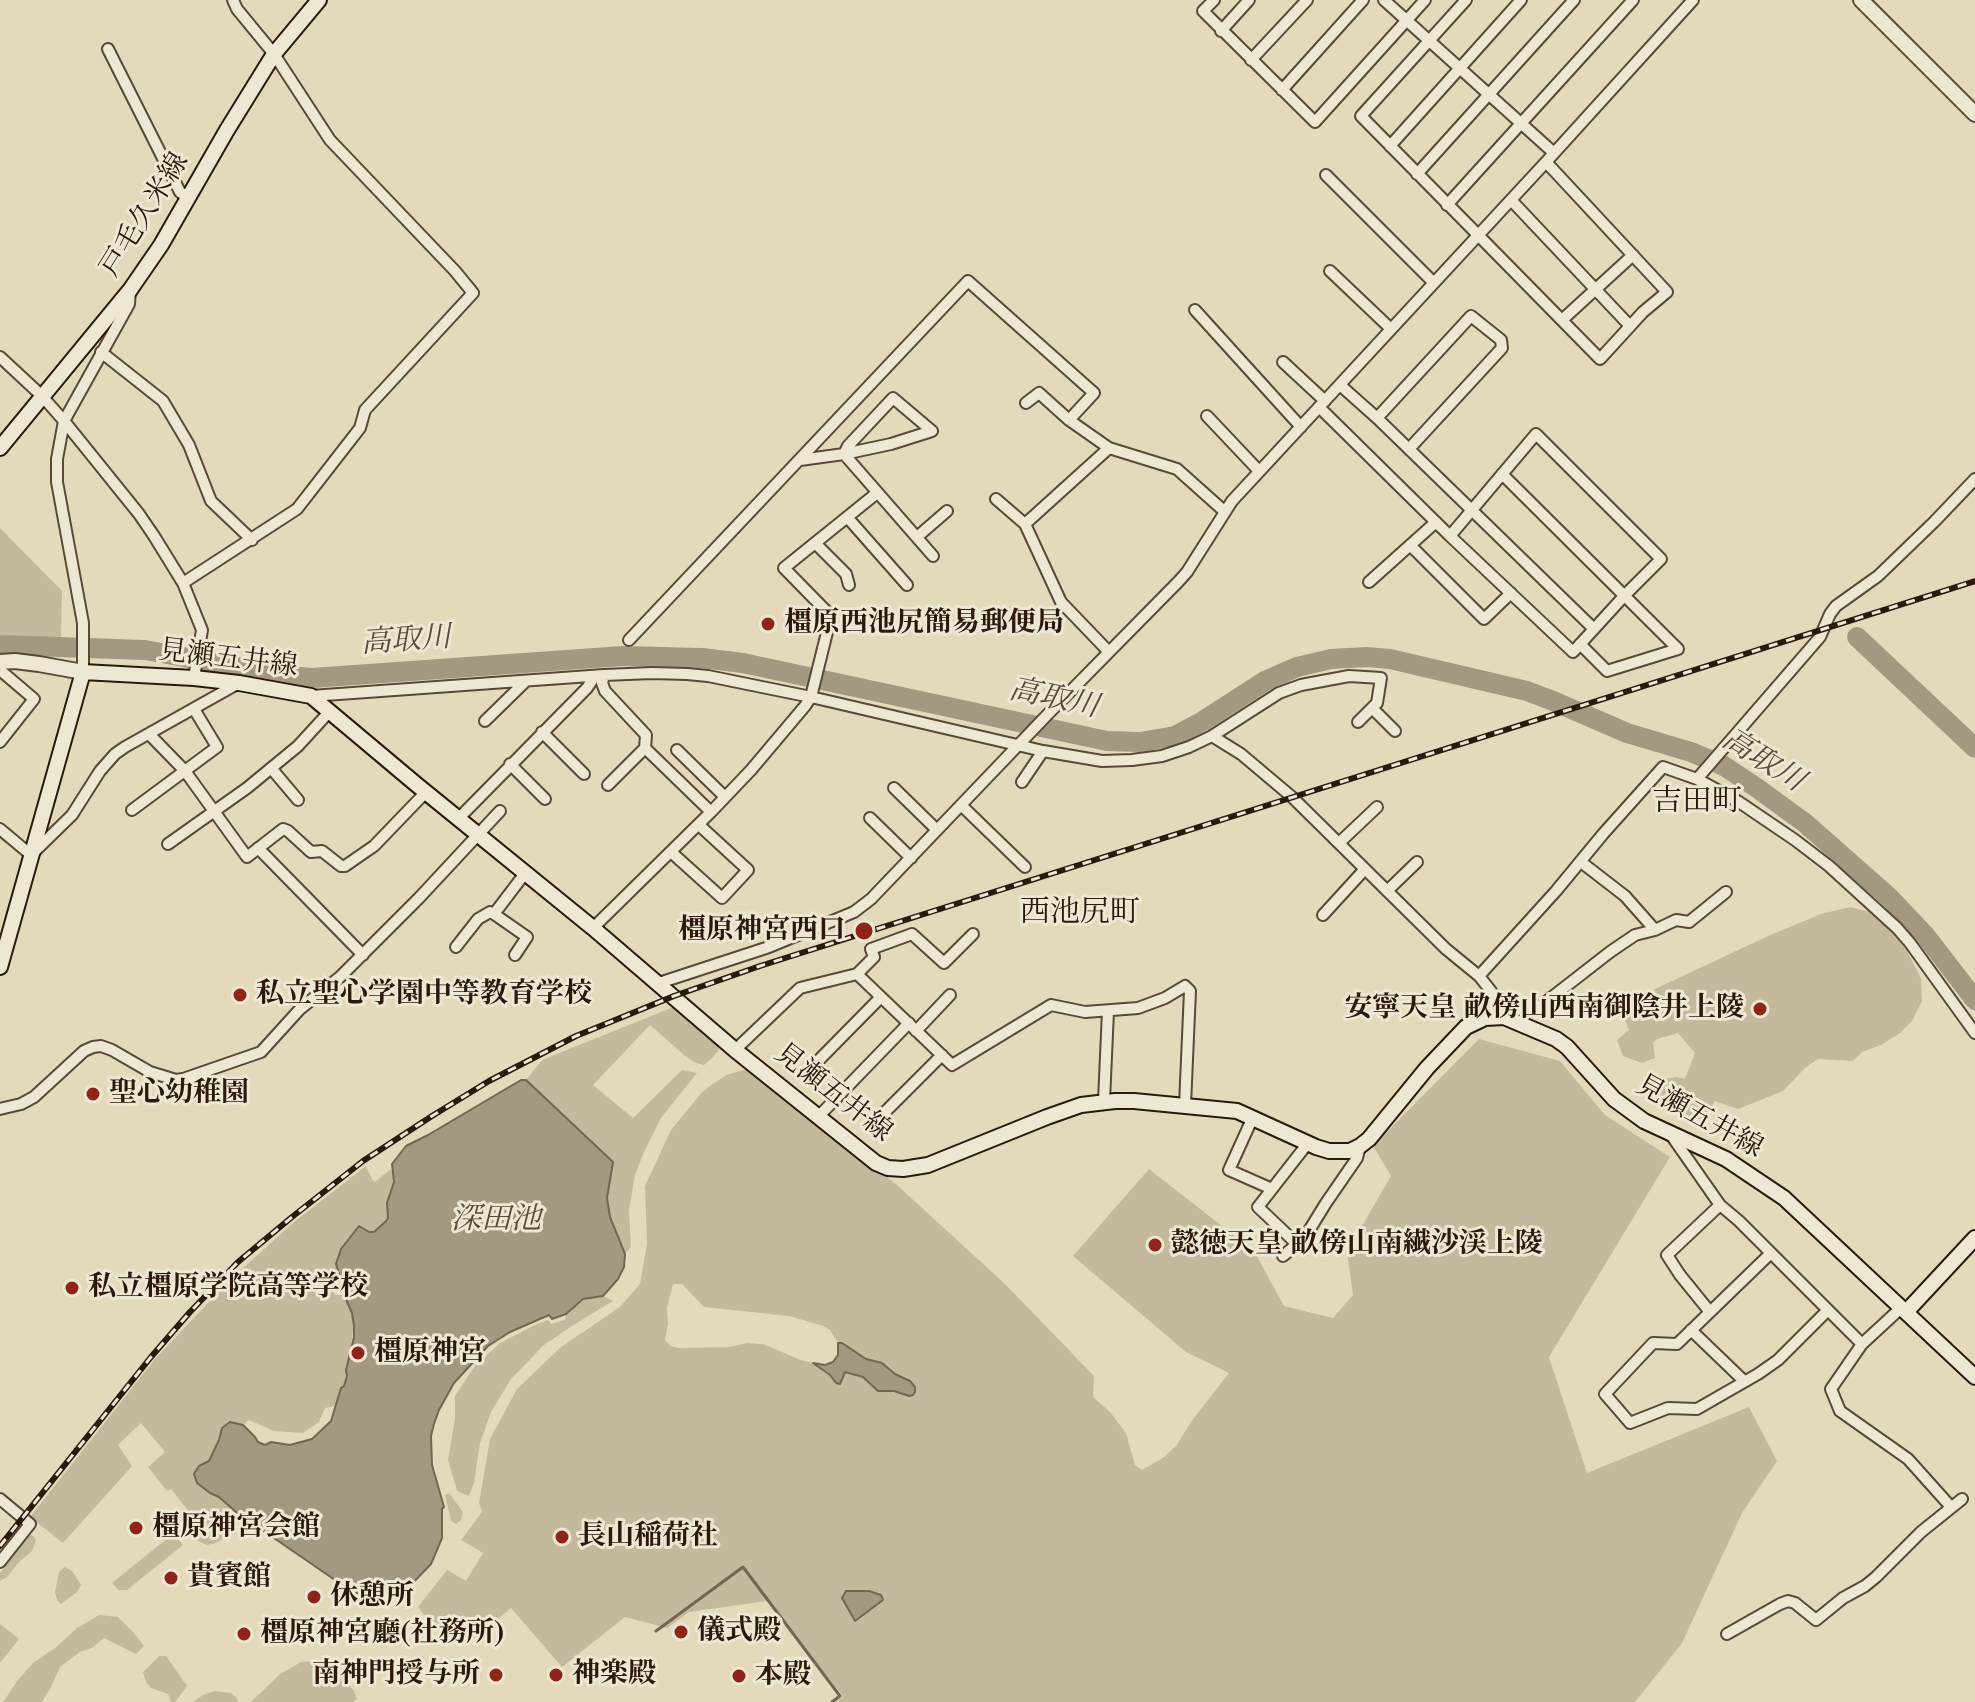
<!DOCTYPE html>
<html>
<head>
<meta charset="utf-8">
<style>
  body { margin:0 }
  canvas { display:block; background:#e4dabb }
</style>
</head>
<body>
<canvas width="1975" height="1702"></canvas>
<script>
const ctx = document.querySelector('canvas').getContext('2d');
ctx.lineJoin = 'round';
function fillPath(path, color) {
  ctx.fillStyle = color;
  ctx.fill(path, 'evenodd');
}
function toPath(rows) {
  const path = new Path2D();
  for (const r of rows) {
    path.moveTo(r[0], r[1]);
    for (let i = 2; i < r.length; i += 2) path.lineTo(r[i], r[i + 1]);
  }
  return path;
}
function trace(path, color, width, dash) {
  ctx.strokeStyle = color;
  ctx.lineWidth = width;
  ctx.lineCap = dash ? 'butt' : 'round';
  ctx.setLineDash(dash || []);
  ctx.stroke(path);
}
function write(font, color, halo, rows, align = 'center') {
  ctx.font = font + ' "Old Standard TT","Noto Serif JP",serif';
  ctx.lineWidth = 6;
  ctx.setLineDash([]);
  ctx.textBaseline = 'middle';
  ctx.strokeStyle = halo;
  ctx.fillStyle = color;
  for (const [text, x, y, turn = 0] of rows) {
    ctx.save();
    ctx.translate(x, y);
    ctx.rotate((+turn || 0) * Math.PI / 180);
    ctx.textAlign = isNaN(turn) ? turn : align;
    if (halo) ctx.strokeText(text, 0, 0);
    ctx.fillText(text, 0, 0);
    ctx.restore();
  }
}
const green = toPath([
  [0,528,62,591,61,639,0,641],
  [1850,907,1870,912,1888,928,1907,951,1921,979,1922,1001,1912,1021,1900,1033,1881,1045,1862,1052,1853,1061,1818,1059,1805,1068,1783,1091,1738,1109,1715,1101,1704,1119,1682,1117,1655,1100,1653,1085,1663,1079,1677,1077,1685,1079,1695,1053,1678,1033,1657,1039,1653,1043,1655,1058,1642,1063,1623,1056,1617,1040,1629,1030,1619,1006,1768,936,1821,914],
  [676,1006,717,1042,719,1050,713,1057,704,1065,696,1063,684,1055,650,1025,593,1085,633,1118,682,1070,697,1073,661,1118,644,1152,635,1175,629,1211,631,1247,625,1254,610,1216,607,1198,613,1162,526,1080,542,1060],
  [1479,1039,1560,1061,1605,1115,1670,1157,1549,1357,1587,1473,1749,1407,1777,1461,1742,1513,1682,1643,1635,1702,837,1702,843,1696,767,1601,689,1612,667,1628,625,1617,562,1667,511,1608,467,1644,454,1628,438,1627,430,1623,418,1607,447,1570,466,1581,483,1553,461,1540,482,1512,479,1503,490,1439,517,1389,561,1347,620,1307,640,1284,647,1244,645,1186,671,1130,703,1091,726,1075,750,1068,897,1185,1005,1284,1094,1376,1093,1397,1110,1412,1126,1433,1135,1465,1142,1470,1164,1457,1176,1446,1193,1419,1229,1373,1186,1352,1073,1256,1149,1169,1254,1251,1284,1306,1333,1318,1353,1295,1347,1252,1391,1176,1373,1146],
  [673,1284,682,1284,704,1307,789,1316,823,1326,830,1330,838,1343,842,1343,866,1359,882,1363,895,1374,910,1381,909,1396,894,1391,878,1391,863,1377,844,1372,840,1384,813,1363,801,1360,763,1344,747,1343,729,1347,678,1348,671,1346,665,1340,668,1324,667,1308],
  [846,1591,869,1591,855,1621,842,1598],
  [366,1166,372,1179,375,1182,391,1169,394,1182,387,1203,388,1218,386,1221,374,1232,369,1232,359,1227,341,1249,338,1271,340,1277,330,1285,335,1295,344,1295,352,1313,354,1326,344,1386,341,1388,336,1406,325,1408,319,1422,303,1433,274,1431,249,1420,243,1425,230,1422,209,1461,199,1466,194,1474,197,1483,210,1493,219,1497,236,1512,228,1532,223,1539,216,1543,207,1545,196,1540,188,1531,186,1528,194,1518,171,1489,167,1491,148,1467,165,1452,141,1423,118,1445,132,1466,63,1543,30,1517,155,1359,189,1323,232,1278,294,1222],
  [603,1296,613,1301,575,1324,544,1345,511,1379,491,1412,480,1443,474,1483,469,1496,457,1491,448,1460,455,1419,455,1396,474,1367,500,1343,539,1323,548,1320,551,1324,565,1320,566,1314,578,1302,589,1297,599,1298],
  [449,1493,463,1512,461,1520,456,1524,451,1521,445,1495],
  [174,1533,183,1545,127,1590,119,1590,112,1583],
  [30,1535,33,1536,36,1540,32,1551,18,1563,7,1577,0,1581,0,1573],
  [65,1567,72,1571,81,1585,77,1592,61,1604,57,1600,55,1592,59,1572],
  [99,1615,118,1617,133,1632,144,1646,136,1654,104,1638,92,1648,80,1652,60,1667,51,1687,42,1702,3,1702,18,1680,33,1663,55,1648,77,1628],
  [0,1624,19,1639,0,1663],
  [159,1656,166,1656,187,1686,175,1702,171,1702,168,1694,151,1688,146,1682,143,1672],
  [320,1661,333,1669,345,1680,354,1691,357,1699,353,1702,251,1702,280,1674,301,1662],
  [215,1691,231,1693,237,1698,238,1702,193,1702,203,1695]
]);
const water = toPath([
  [521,1080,526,1080,613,1162,607,1198,610,1217,625,1254,624,1267,618,1279,603,1296,583,1299,566,1314,552,1319,549,1315,510,1332,488,1346,454,1383,439,1410,434,1424,431,1436,432,1465,444,1507,442,1509,442,1538,431,1564,407,1589,392,1597,374,1598,364,1596,351,1591,236,1512,219,1497,210,1493,197,1483,194,1474,199,1466,209,1461,219,1440,222,1428,230,1422,243,1425,255,1437,258,1442,265,1445,271,1442,290,1445,312,1439,331,1421,341,1388,344,1386,347,1376,346,1370,354,1337,354,1326,352,1313,344,1295,347,1290,347,1285,340,1277,336,1264,341,1249,359,1226,369,1232,374,1232,386,1221,388,1218,387,1203,394,1182,392,1164,406,1146,428,1135,521,1080],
  [838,1343,842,1343,866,1359,882,1363,895,1374,910,1381,915,1387,915,1392,913,1395,909,1396,894,1391,878,1391,863,1377,845,1372,840,1384,836,1383,830,1375,813,1363,825,1365,833,1362,838,1355,838,1343],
  [846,1591,869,1591,881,1595,883,1600,855,1621,842,1598,846,1591]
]);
const stream = toPath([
  [656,1631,743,1567,840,1696,832,1702]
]);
const river = toPath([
  [1857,637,1975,748],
  [0,645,145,650,288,676,312,678,623,656,702,658,743,663,1107,741,1140,742,1175,736,1203,721,1265,681,1297,667,1331,659,1366,657,1390,659,1527,691,1553,701,1627,733,1691,752,1724,766,1757,788,1805,823,1890,898,1925,935,1975,1000]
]);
const minor = toPath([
  [1214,0,1203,11,1315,122,1425,0],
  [1384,0,1554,153],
  [1466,0,1361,116,1600,359,1643,312,1667,292,1546,162],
  [1221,31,1249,0],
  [108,49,180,192,189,198],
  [1251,60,1307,0],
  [1282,90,1363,0],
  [1390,146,1521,0],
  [1417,174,1574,0],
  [1326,175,1433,282],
  [1511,200,1630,326],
  [1447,205,1633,0],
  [1330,271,1391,329],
  [1195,310,1301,427],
  [1562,320,1633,255],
  [101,352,163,401,189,445,211,501,252,540],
  [0,357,42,396,64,421,139,514,154,536,183,583,202,630,194,678],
  [1283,362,1325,401],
  [1340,385,1377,418,1594,629],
  [1026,403,1039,393,1069,420,1109,448,1177,469,1224,511],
  [1319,407,1450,536],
  [1207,416,1259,471],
  [1377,418,1471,316,1501,340,1502,348,1409,449],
  [1536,434,1661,559,1625,595,1573,652,1450,536,1536,434],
  [800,460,844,454,891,444,932,431,893,398,848,446,844,454,933,556],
  [1502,474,1678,649,1607,671,1580,644],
  [996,499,1025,524,1061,602,1109,652],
  [847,517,907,585],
  [1025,524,1109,448],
  [917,537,947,511],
  [816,544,846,574,849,585],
  [1410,545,1484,619,1511,593],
  [1369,582,1436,522],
  [183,583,297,509,360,428,365,410,473,293,455,271,330,140,274,54,237,9,233,0],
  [629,640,968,281,1094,393,1069,420],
  [0,670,34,699,0,742],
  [83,672,83,623,57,482,57,459,64,421,129,304,130,290],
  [604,675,602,683,605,691,646,735,645,748,711,812],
  [311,696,604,675,652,673,687,674,708,676,811,697,1043,751,1102,761,1132,760,1162,756,1189,747,1212,736,1279,693,1301,685,1349,676,1381,678,1377,703,1358,722],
  [1372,708,1395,731],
  [485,721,526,681],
  [542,732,584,774],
  [149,734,185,771,247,857,283,829,288,831,311,852,322,851,341,866,345,866,374,846,426,792],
  [1212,736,1241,754,1292,797,1446,949,1479,976,1491,991,1495,1007,1495,1016],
  [677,750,725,797],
  [510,764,545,799],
  [271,768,298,800],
  [1697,779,1820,637,1830,614,1836,606,1878,576,1934,522,1975,479],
  [1022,782,1043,751],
  [608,785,645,748],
  [894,788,937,830],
  [961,805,1025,867],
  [132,810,217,747,194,709],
  [459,818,587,688,595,676],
  [870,818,911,858],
  [0,829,31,855,72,815,100,771,115,754,125,747,239,683],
  [1339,843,1377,807],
  [168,844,247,788,298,746,330,711],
  [258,848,363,955],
  [671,852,722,898,748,870,699,825],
  [1581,862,1625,896,1655,930],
  [1387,891,1417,862],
  [494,914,527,937,515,955],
  [1323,915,1365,869],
  [593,928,711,812,751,770,805,706,811,697,831,616,784,568,877,493],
  [456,947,478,919,490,912,494,914,526,872],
  [857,974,952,1065,1051,1005,1085,1012,1138,1008,1165,998,1185,986,1190,991,1185,1105],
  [1479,976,1556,891,1603,834,1663,767,1697,779,1739,802,1795,840,1829,866,1897,928,1910,943,1975,1033],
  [659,983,769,947,854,912,871,899,1049,713,1179,581,1187,572,1232,501,1546,162,1693,0],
  [1494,1000,1521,1010,1530,1011,1538,1008,1610,952,1635,935,1655,930,1676,920,1689,922,1726,892],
  [916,1031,950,995],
  [735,1050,800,988,857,974,874,957,871,949,912,934,944,963,973,934],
  [816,1063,881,997],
  [1104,1101,1108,1011],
  [0,1109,21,1104,34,1097,84,1051,93,1047,101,1046,112,1050,150,1072,176,1080,183,1079,261,1052,300,1009,340,977,419,898,500,811],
  [818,1117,909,1023],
  [1253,1117,1229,1170,1272,1189],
  [876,1121,942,1055],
  [1671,1135,1720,1205,1739,1221,1862,1344],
  [1297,1244,1258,1207,1308,1143],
  [1771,1253,1677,1344,1653,1343,1605,1394,1630,1423,1668,1408,1697,1409,1758,1374,1778,1360,1828,1310],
  [1283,1256,1297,1244,1310,1229,1326,1203,1357,1158,1360,1146],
  [1902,1307,1862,1344,1831,1389,1840,1411,1908,1459,1951,1507],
  [1710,1312,1680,1275,1667,1255,1720,1205],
  [1691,1330,1744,1381],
  [0,1499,30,1524,0,1562],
  [1727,1634,1780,1604,1788,1601,1795,1603,1816,1620,1843,1598,1865,1586,1876,1577,1921,1532,1962,1499]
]);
const tertiary = toPath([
  [1861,0,1975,114],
  [0,662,15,661,39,664,83,672]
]);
const secondary = toPath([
  [0,448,130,290,161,245,227,130,274,54,319,0],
  [0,967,83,672,194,678,239,683,311,696,417,785,593,928,735,1050,876,1163,888,1168,903,1169,928,1165,1047,1117,1081,1105,1115,1101,1134,1101,1237,1111,1316,1147,1329,1151,1350,1151,1360,1146,1369,1139,1427,1068,1466,1027,1485,1018,1504,1017,1556,1039,1567,1047,1614,1099,1644,1121,1726,1159,1784,1198,1975,1377],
  [1907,1311,1975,1238]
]);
const rail = toPath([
  [0,1546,151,1357,190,1312,238,1262,292,1217,363,1161,432,1116,489,1081,576,1036,674,996,760,966,1975,581]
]);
const markers = [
  [768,624,8,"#8f2418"],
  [864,931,10,"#8f2418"],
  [240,995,8,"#8f2418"],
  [1760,1009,8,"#8f2418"],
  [93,1094,8,"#8f2418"],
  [1155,1245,8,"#8f2418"],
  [72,1288,8,"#8f2418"],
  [358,1353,8,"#8f2418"],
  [136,1528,8,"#8f2418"],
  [562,1537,8,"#8f2418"],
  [171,1578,8,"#8f2418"],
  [314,1597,8,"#8f2418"],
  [681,1632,8,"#8f2418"],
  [244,1634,8,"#8f2418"],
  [496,1675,8,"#8f2418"],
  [556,1675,8,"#8f2418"],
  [739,1676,8,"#8f2418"]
];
const streetNames = [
  ["戸毛久米線",145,215,-58],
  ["見瀬五井線",228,659,7],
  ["見瀬五井線",833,1093,38],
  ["見瀬五井線",1699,1117,29]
];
const poiNames = [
  ["橿原西池尻簡易郵便局",784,624],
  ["橿原神宮西口",846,931,"right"],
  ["私立聖心学園中等教育学校",256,995],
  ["安寧天皇 畝傍山西南御陰井上陵",1744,1009,"right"],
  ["聖心幼稚園",109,1094],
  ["懿徳天皇 畝傍山南繊沙渓上陵",1171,1245],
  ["私立橿原学院高等学校",88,1288],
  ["橿原神宮",374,1353],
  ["橿原神宮会館",152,1528],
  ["長山稲荷社",578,1537],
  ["貴賓館",187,1578],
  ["休憩所",330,1597],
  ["儀式殿",697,1632],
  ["橿原神宮廳(社務所)",260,1634],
  ["南神門授与所",480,1675,"right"],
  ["神楽殿",572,1675],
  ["本殿",755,1676]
];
const waterNames = [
  ["高取川",406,641,-4],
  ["高取川",1054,699,12],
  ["高取川",1763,761,32],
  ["深田池",496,1220]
];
const neighbourhoodNames = [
  ["吉田町",1697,802],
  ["西池尻町",1080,913]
];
fillPath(green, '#c5b99d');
fillPath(water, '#a59880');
trace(water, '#756552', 2);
trace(stream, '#756552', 3);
trace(river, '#a59880', 20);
trace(minor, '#5a4838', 14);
trace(tertiary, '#5a4838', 18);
trace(secondary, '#2c180c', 18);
trace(minor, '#ede7d3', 10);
trace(tertiary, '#ede7d3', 14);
trace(secondary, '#ede7d3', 14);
trace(rail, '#2c180c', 6);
trace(rail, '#ede7d3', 3, [9]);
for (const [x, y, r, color] of markers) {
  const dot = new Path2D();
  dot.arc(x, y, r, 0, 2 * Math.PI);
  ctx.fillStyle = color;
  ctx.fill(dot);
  trace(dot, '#ede7d3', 3);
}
write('28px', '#2c180c', '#ede7d3', streetNames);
write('bold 28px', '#2c180c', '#ede7d3', poiNames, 'left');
write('italic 30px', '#5c4b3a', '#ede7d3', waterNames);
write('30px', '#2c180c', '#ede7d3', neighbourhoodNames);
</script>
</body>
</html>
